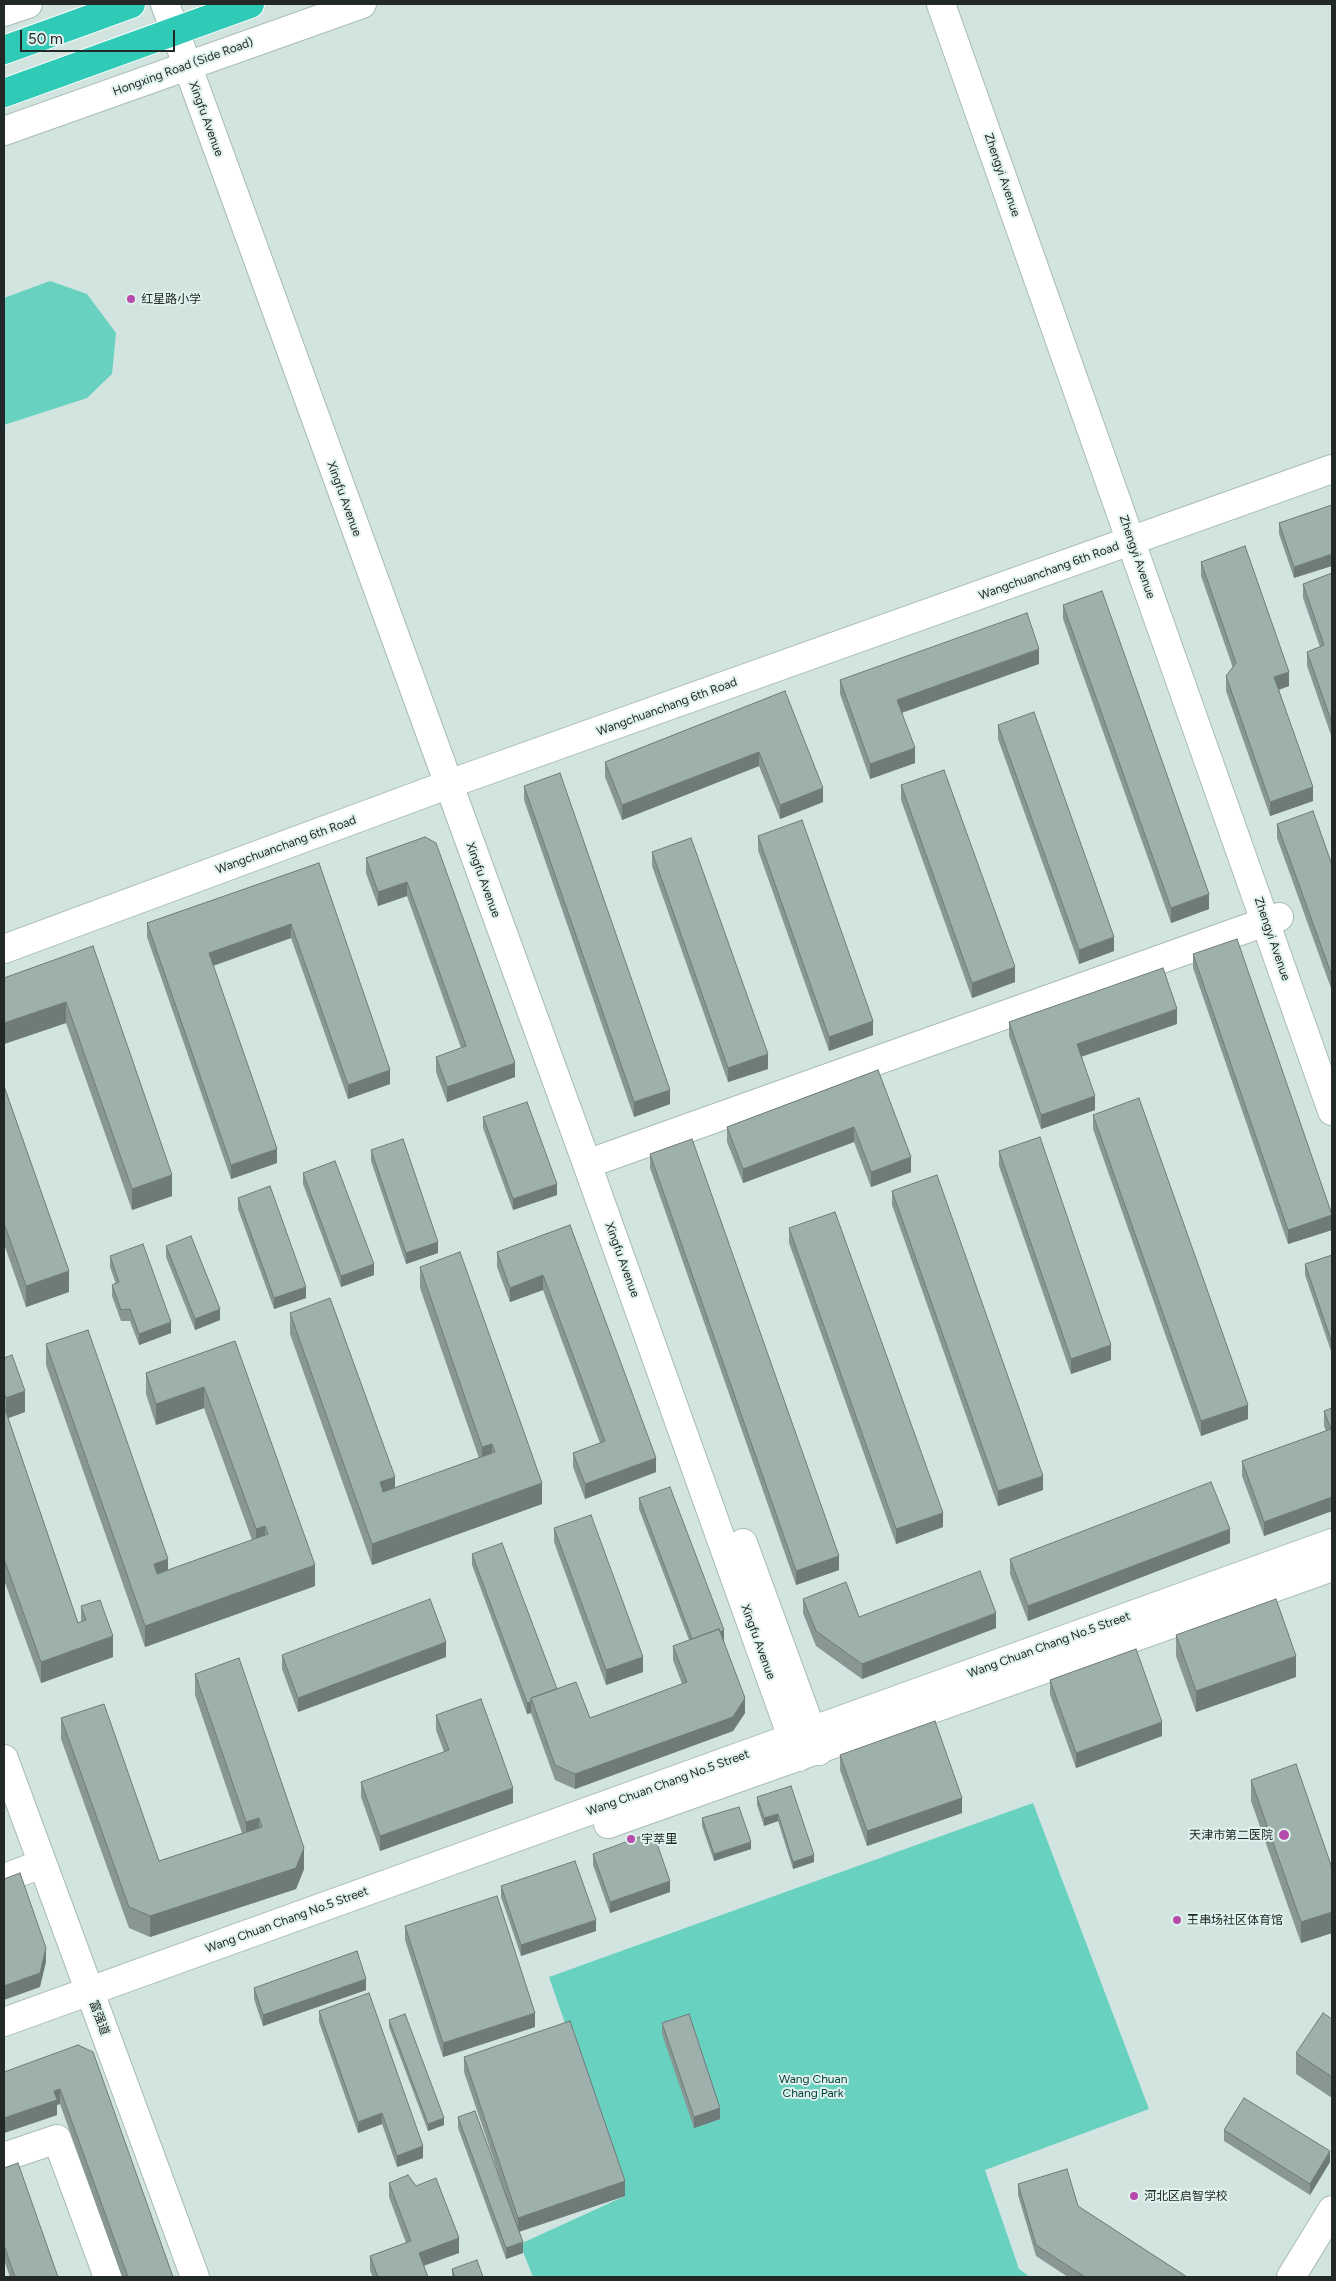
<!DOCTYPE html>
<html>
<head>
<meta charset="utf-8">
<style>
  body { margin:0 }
  #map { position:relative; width:1336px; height:2281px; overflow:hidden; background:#d1e4e0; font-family:Figtree,sans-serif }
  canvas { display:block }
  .frame { position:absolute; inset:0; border:5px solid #212827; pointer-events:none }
  .scale { position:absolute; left:20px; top:30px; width:155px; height:22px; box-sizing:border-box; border:2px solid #212827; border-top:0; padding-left:6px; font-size:15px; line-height:18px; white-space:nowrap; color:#212827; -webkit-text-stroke:4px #def1ed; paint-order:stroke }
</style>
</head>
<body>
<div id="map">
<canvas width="1336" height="2281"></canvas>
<div class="frame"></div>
<div class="scale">50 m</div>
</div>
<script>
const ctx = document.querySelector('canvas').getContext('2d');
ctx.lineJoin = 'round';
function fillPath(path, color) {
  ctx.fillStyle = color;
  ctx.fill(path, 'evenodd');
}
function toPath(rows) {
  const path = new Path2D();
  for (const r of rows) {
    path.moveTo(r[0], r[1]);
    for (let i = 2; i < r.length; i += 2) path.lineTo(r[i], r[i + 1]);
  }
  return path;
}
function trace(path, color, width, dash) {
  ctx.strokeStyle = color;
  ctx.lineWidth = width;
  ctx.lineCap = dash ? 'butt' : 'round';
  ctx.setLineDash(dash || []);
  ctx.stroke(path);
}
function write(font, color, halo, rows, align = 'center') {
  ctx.font = font + ' Figtree,"Noto Sans SC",sans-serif';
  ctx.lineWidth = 4;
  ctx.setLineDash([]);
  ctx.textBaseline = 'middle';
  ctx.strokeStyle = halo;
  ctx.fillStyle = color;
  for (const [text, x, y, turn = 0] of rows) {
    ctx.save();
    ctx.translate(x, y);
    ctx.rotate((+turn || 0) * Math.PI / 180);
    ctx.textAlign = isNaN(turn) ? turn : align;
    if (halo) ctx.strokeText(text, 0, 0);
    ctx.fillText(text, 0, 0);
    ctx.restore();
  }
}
const green = toPath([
  [50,281,87,294,116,333,112,374,87,398,4,425,4,298],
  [1033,1803,1149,2109,985,2170,1019,2269,1030,2277,533,2277,520,2244,625,2196,549,1977]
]);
const minor = toPath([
  [165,4,587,1164,799,1757],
  [941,4,1332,1111],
  [4,12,28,4],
  [4,131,362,4],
  [4,949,463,779,1332,469],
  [587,1164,1279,917],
  [743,1543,819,1751],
  [4,1759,195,2277],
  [608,1824,1332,1567],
  [4,1878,42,1864],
  [4,2022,1332,1543],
  [4,2157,57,2139,108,2277],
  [1291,2277,1332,2210]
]);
const highway = toPath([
  [4,50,131,4],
  [4,93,250,4]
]);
const wall = toPath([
  [1332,505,1294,578,1279,534,1279,523],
  [1201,562,1289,686,1279,690,1313,801,1270,816,1226,691,1226,676,1233,668,1201,576],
  [1332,573,1332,738,1307,666,1307,652,1320,647,1303,598,1303,584],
  [1063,605,1209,909,1171,923,1063,619],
  [1039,664,902,713,915,763,870,779,840,694,840,680],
  [785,691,823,802,780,819,759,766,622,820,605,777,605,762],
  [998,725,1114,951,1079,964,998,739],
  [901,785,1015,982,972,998,901,800],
  [524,786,670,1104,634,1117,524,800],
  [1277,824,1332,865,1332,991,1277,838],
  [758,836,873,1035,829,1051,758,850],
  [425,837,515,1077,447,1102,436,1072,436,1057,461,1048,407,896,378,906,366,873,366,858],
  [652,852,768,1069,728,1082,652,866],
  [319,863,390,1084,348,1099,291,938,213,966,277,1163,231,1179,147,937,147,923],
  [93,946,172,1196,132,1210,66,1023,4,1044,4,978],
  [1193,954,1332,1230,1288,1244,1193,968],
  [1009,1022,1177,1024,1081,1057,1095,1110,1041,1129,1009,1036],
  [878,1070,911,1172,871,1187,854,1142,743,1183,727,1142,727,1127],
  [4,1086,69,1292,26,1307,4,1244],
  [1093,1115,1248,1419,1201,1436,1093,1129],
  [483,1117,557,1195,513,1210,483,1128],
  [371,1150,438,1253,406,1264,371,1161],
  [999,1151,1111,1360,1071,1374,999,1166],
  [650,1154,839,1570,796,1585,650,1168],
  [303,1173,374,1275,341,1287,303,1184],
  [892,1191,1043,1490,998,1506,892,1205],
  [238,1198,306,1298,274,1309,238,1209],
  [570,1225,656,1472,585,1499,573,1467,573,1453,600,1443,543,1290,510,1302,497,1267,497,1252],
  [789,1228,943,1527,896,1544,789,1243],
  [166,1246,220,1320,195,1330,166,1257],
  [1332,1255,1332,1354,1305,1275,1305,1264],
  [110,1256,171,1333,139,1345,130,1321,121,1321,112,1296,112,1285,116,1284,110,1267],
  [420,1267,542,1504,372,1565,290,1334,290,1313,395,1488,479,1458,420,1288],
  [235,1341,315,1586,145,1647,46,1365,46,1344,168,1570,252,1540,204,1408,156,1425,146,1394,146,1373],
  [4,1358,25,1412,8,1418,78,1623,81,1622,81,1606,113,1657,41,1683,4,1580],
  [1332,1408,1332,1511,1264,1536,1242,1476,1242,1461,1326,1431,1324,1426,1324,1411],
  [639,1498,724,1641,745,1713,733,1731,575,1789,555,1780,531,1713,527,1714,472,1565,472,1554,557,1689,590,1718,682,1684,673,1660,673,1646,689,1640,639,1509],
  [554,1528,643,1672,606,1685,554,1542],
  [1230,1543,1028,1621,1010,1574,1010,1559],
  [803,1599,859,1617,996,1628,862,1679,816,1646,803,1613],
  [1176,1635,1296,1677,1196,1712,1176,1656],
  [282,1655,446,1657,298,1712,282,1669],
  [195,1674,304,1869,296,1889,150,1937,129,1928,61,1739,61,1718,159,1861,242,1833,195,1695],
  [1050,1680,1162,1736,1076,1768,1050,1695],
  [1332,1692,1332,1717,1331,1714,1331,1693],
  [436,1715,513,1803,380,1851,361,1797,361,1782,444,1752,436,1730],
  [840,1755,962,1813,867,1846,840,1770],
  [1251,1780,1332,1868,1332,1933,1301,1943,1251,1801],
  [791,1786,814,1862,793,1869,778,1821,764,1826,757,1805,757,1797],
  [702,1818,751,1849,714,1861,702,1826],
  [593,1854,670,1892,610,1913,593,1865],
  [501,1886,596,1931,521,1956,501,1897],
  [405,1926,535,2027,443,2057,405,1940],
  [254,1988,366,1990,263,2026,254,1999],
  [319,2011,423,2158,397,2167,382,2124,358,2133,319,2022],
  [1332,2019,1332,2098,1296,2074,1296,2053],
  [389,2020,444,2125,428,2131,389,2027],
  [662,2023,720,2119,694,2128,662,2034],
  [78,2045,173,2277,122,2277,60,2104,57,2105,57,2115,4,2133],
  [464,2057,625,2196,519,2232,523,2253,506,2259,458,2128,458,2117,504,2190,464,2072],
  [1224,2130,1330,2162,1310,2195,1224,2141],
  [4,2168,58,2277,10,2277,4,2260],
  [389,2183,459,2253,424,2266,428,2277,373,2277,370,2271,370,2256,406,2243,389,2197],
  [1018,2184,1078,2206,1187,2277,1068,2277,1036,2256,1018,2195],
  [452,2269,483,2277,452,2277]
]);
const shadedWall = toPath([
  [1332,554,1332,566,1294,578,1294,567],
  [1039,649,1039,664,897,714,897,700],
  [1289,672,1289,686,1274,691,1274,677],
  [915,748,915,763,870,779,870,764],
  [759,752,759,766,622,820,622,805],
  [1313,787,1313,801,1270,816,1270,802],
  [823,788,823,802,780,819,780,805],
  [407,882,407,896,378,906,378,892],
  [1209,894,1209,909,1171,923,1171,908],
  [291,924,291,938,209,967,209,953],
  [1114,937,1114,951,1079,964,1079,950],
  [1015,967,1015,982,972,998,972,983],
  [66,1002,66,1023,4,1044,4,1023],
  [1177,1009,1177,1024,1077,1058,1077,1044],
  [873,1021,873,1035,829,1051,829,1037],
  [768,1054,768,1069,728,1082,728,1068],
  [515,1063,515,1077,447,1102,447,1087],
  [390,1070,390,1084,348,1099,348,1085],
  [670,1090,670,1104,634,1117,634,1102],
  [1095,1096,1095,1110,1041,1129,1041,1115],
  [854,1127,854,1142,743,1183,743,1169],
  [277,1149,277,1163,231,1179,231,1165],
  [911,1157,911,1172,871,1187,871,1172],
  [172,1175,172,1196,132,1210,132,1189],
  [557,1184,557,1195,513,1210,513,1199],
  [1332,1215,1332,1230,1288,1244,1288,1230],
  [438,1242,438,1253,406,1264,406,1253],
  [374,1264,374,1275,341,1287,341,1276],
  [69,1271,69,1292,26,1307,26,1286],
  [543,1275,543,1290,510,1302,510,1288],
  [306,1287,306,1298,274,1309,274,1298],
  [220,1309,220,1320,195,1330,195,1319],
  [171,1322,171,1333,139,1345,139,1334],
  [1111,1345,1111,1360,1071,1374,1071,1359],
  [204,1387,204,1408,156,1425,156,1404],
  [25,1391,25,1412,6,1419,6,1398],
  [1248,1405,1248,1419,1201,1436,1201,1421],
  [492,1444,492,1465,482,1468,482,1447],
  [656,1458,656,1472,585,1499,585,1484],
  [1043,1476,1043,1490,998,1506,998,1491],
  [395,1477,395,1498,380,1503,380,1482],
  [542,1483,542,1504,372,1565,372,1544],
  [1332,1497,1332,1511,1264,1536,1264,1522],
  [943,1513,943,1527,896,1544,896,1529],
  [265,1526,265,1547,256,1550,256,1529],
  [1230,1529,1230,1543,1028,1621,1028,1606],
  [839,1556,839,1570,796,1585,796,1571],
  [168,1559,168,1580,154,1585,154,1564],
  [315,1565,315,1586,145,1647,145,1626],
  [996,1613,996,1628,862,1679,862,1664],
  [724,1630,724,1641,694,1642],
  [113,1636,113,1657,41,1683,41,1662],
  [446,1642,446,1657,298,1712,298,1698],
  [1296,1656,1296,1677,1196,1712,1196,1691],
  [643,1657,643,1672,606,1685,606,1670],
  [745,1698,745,1713,733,1731,575,1789,575,1774],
  [531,1702,531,1713,527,1714,527,1703],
  [1162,1722,1162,1736,1076,1768,1076,1753],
  [513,1788,513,1803,380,1851,380,1836],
  [962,1798,962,1813,867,1846,867,1831],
  [778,1814,778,1821,764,1826,764,1818],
  [259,1818,259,1839,246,1843,246,1822],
  [751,1842,751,1849,714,1861,714,1854],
  [304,1848,304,1869,296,1889,150,1937,150,1916],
  [814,1855,814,1862,793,1869,793,1862],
  [670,1881,670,1892,610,1913,610,1902],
  [1332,1912,1332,1933,1301,1943,1301,1922],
  [596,1920,596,1931,521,1956,521,1945],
  [46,1948,46,1962,40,1987,4,2000,4,1986],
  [366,1979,366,1990,263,2026,263,2015],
  [535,2013,535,2027,443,2057,443,2043],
  [60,2089,60,2104,57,2105,57,2115,4,2133,4,2118,54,2091],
  [720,2108,720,2119,694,2128,694,2117],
  [382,2113,382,2124,358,2133,358,2122],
  [444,2118,444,2125,428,2131,428,2124],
  [423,2146,423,2158,397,2167,397,2156],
  [1330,2151,1330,2162,1310,2195,1310,2184],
  [625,2181,625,2196,518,2232,518,2218],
  [459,2238,459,2253,419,2267,419,2253],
  [523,2242,523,2253,506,2259,506,2248]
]);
const building = toPath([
  [1332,505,1332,554,1294,567,1279,523,1332,505],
  [1245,546,1289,672,1274,677,1313,787,1270,802,1226,676,1236,663,1201,562,1245,546],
  [1332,573,1332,723,1307,652,1324,645,1303,584,1332,573],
  [1102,591,1209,894,1171,908,1063,605,1102,591],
  [1027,613,1039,649,897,700,915,748,870,764,840,680,1027,613],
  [785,691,823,788,780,805,759,752,622,805,605,762,785,691],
  [1034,712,1114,937,1079,950,998,725,1034,712],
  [944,770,1015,967,972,983,901,785,944,770],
  [560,773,670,1090,634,1102,524,786,560,773],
  [1313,811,1332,865,1332,976,1277,824,1313,811],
  [802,820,873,1021,829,1037,758,836,802,820],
  [425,837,436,843,515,1063,447,1087,436,1057,466,1046,407,882,378,892,366,858,425,837],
  [691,838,768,1054,728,1068,652,852,691,838],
  [319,863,390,1070,348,1085,291,924,209,953,277,1149,231,1165,147,923,319,863],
  [1237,939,1332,1215,1288,1230,1193,954,1237,939],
  [93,946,172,1175,132,1189,66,1002,4,1023,4,978,93,946],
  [1163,968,1177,1009,1077,1044,1095,1096,1041,1115,1009,1022,1163,968],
  [878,1070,911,1157,871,1172,854,1127,743,1169,727,1127,878,1070],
  [4,1086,69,1271,26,1286,4,1223,4,1086],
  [1139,1098,1248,1405,1201,1421,1093,1115,1139,1098],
  [527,1102,557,1184,513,1199,483,1117,527,1102],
  [1040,1137,1111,1345,1071,1359,999,1151,1040,1137],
  [403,1139,438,1242,406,1253,371,1150,403,1139],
  [692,1139,839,1556,796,1571,650,1154,692,1139],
  [335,1161,374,1264,341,1276,303,1173,335,1161],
  [937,1175,1043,1476,998,1491,892,1191,937,1175],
  [270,1186,306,1287,274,1298,238,1198,270,1186],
  [835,1212,943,1513,896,1529,789,1228,835,1212],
  [570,1225,656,1458,585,1484,573,1453,605,1441,543,1275,510,1288,497,1252,570,1225],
  [191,1236,220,1309,195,1319,166,1246,191,1236],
  [143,1244,171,1322,139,1334,130,1309,121,1310,112,1285,119,1282,110,1256,143,1244],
  [460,1252,542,1483,372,1544,290,1313,330,1298,395,1477,380,1482,383,1492,495,1452,492,1444,482,1447,420,1267,460,1252],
  [1332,1255,1332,1343,1305,1264,1332,1255],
  [88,1330,168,1559,154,1564,157,1574,268,1534,265,1526,256,1529,204,1387,156,1404,146,1373,235,1341,315,1565,145,1626,46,1344,88,1330],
  [12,1355,25,1391,6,1398,4,1392,4,1358,12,1355],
  [4,1406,78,1623,86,1620,81,1606,100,1600,113,1636,41,1662,4,1559,4,1406],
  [1332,1408,1332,1497,1264,1522,1242,1461,1331,1429,1324,1411,1332,1408],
  [1211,1482,1230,1529,1028,1606,1010,1559,1211,1482],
  [670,1487,724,1630,720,1632,719,1629,692,1639,639,1498,670,1487],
  [591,1515,643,1657,606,1670,554,1528,591,1515],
  [502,1543,557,1689,531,1698,531,1702,527,1703,472,1554,502,1543],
  [980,1571,996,1613,862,1664,816,1631,803,1599,846,1582,859,1617,980,1571],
  [430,1599,446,1642,298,1698,282,1655,430,1599],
  [1276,1599,1296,1656,1196,1691,1176,1635,1276,1599],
  [719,1629,745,1698,733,1717,575,1774,555,1765,531,1698,576,1682,590,1718,687,1682,673,1646,719,1629],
  [1136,1649,1162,1722,1076,1753,1050,1680,1136,1649],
  [239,1658,304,1848,296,1868,150,1916,129,1907,61,1718,104,1704,159,1861,262,1827,259,1818,246,1822,195,1674,239,1658],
  [481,1699,513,1788,380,1836,361,1782,449,1750,436,1715,481,1699],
  [935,1721,962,1798,867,1831,840,1755,935,1721],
  [1296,1764,1332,1868,1332,1912,1301,1922,1251,1780,1296,1764],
  [791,1786,814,1855,793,1862,778,1814,764,1818,757,1797,791,1786],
  [739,1807,751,1842,714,1854,702,1818,739,1807],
  [653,1832,670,1881,610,1902,593,1854,653,1832],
  [575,1861,596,1920,521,1945,501,1886,575,1861],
  [20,1873,46,1948,40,1973,4,1986,4,1879,20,1873],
  [497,1896,535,2013,443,2043,405,1926,497,1896],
  [357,1951,366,1979,263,2015,254,1988,357,1951],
  [369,1993,423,2146,397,2156,382,2113,358,2122,319,2011,369,1993],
  [1323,2013,1332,2019,1332,2077,1296,2053,1323,2013],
  [405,2014,444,2118,428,2124,389,2020,405,2014],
  [689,2014,720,2108,694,2117,662,2023,689,2014],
  [570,2021,625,2181,518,2218,464,2057,570,2021],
  [78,2045,93,2052,173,2277,128,2277,60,2089,54,2091,57,2100,4,2118,4,2072,78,2045],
  [1244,2098,1330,2151,1310,2184,1224,2130,1244,2098],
  [475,2111,523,2242,506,2248,458,2117,475,2111],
  [18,2163,58,2277,15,2277,4,2245,4,2168,18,2163],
  [1067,2169,1078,2206,1187,2277,1085,2277,1036,2245,1018,2184,1067,2169],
  [408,2175,416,2186,436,2178,459,2238,419,2253,428,2277,378,2277,370,2256,411,2241,389,2183,408,2175],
  [477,2260,483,2277,455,2277,452,2269,477,2260]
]);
const markers = [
  [131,299,5,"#b74bab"],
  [1284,1835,6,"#b74bab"],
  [631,1839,5,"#b74bab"],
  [1177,1920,5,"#b74bab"],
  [1134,2196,5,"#b74bab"]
];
const streetNames = [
  ["Hongxing Road (Side Road)",183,67,-20],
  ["Xingfu Avenue",206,119,70],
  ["Zhengyi Avenue",1002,175,71],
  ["Xingfu Avenue",344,499,70],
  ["Zhengyi Avenue",1137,557,71],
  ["Wangchuanchang 6th Road",1049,571,-20],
  ["Wangchuanchang 6th Road",667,707,-20],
  ["Wangchuanchang 6th Road",286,845,-20],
  ["Xingfu Avenue",483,880,70],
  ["Zhengyi Avenue",1272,939,71],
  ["Xingfu Avenue",622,1260,70],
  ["Xingfu Avenue",758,1642,70],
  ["Wang Chuan Chang No.5 Street",1049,1645,-20],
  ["Wang Chuan Chang No.5 Street",668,1783,-20],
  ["Wang Chuan Chang No.5 Street",287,1920,-20],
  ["富强道",99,2018,70]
];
const poiNames = [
  ["红星路小学",141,299],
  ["天津市第二医院",1273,1835,"right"],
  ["宇萃里",641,1839],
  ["王串场社区体育馆",1187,1920],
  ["河北区启智学校",1144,2196]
];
const parkNames = [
  ["Wang Chuan",813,2079],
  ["Chang Park",813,2093]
];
fillPath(green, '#69d1c0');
trace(minor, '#a9bbb7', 30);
trace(highway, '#fff', 30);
trace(minor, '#fff', 28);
trace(highway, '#30cbb7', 28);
fillPath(wall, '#889794');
fillPath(shadedWall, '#6f7b78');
fillPath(building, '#9eb0ac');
trace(building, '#6f7b78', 1);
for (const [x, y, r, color] of markers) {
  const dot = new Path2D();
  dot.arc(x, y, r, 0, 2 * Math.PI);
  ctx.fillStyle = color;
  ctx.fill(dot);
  trace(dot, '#def1ed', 2);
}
write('12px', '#212827', '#def1ed', streetNames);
write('12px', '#212827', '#def1ed', poiNames, 'left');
write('12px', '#003d36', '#def1ed', parkNames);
</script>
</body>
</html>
